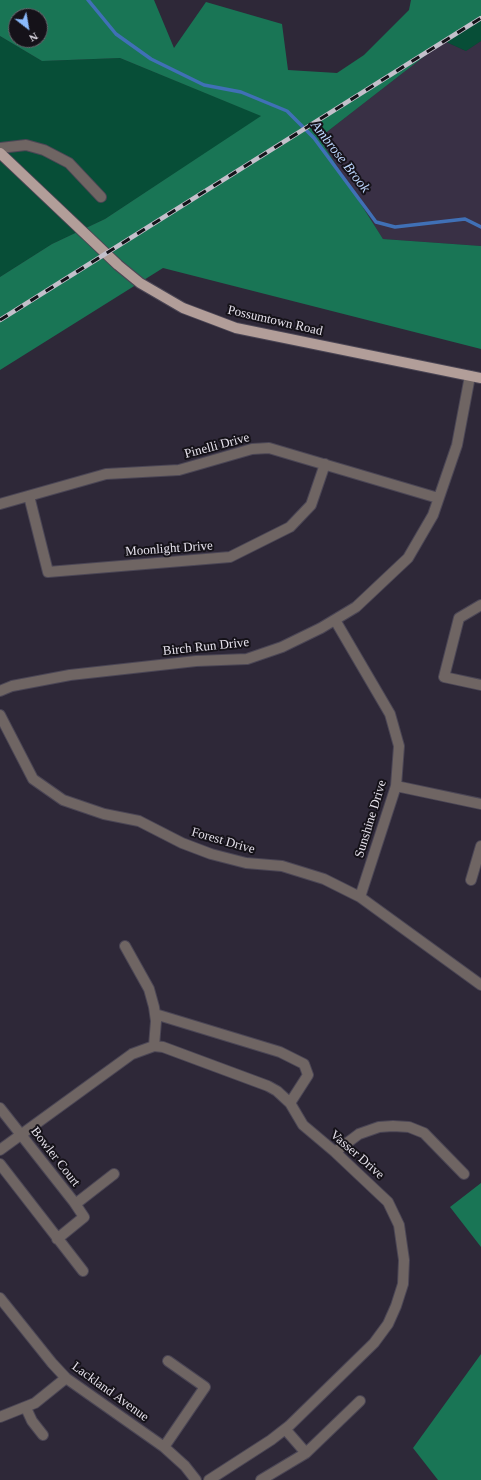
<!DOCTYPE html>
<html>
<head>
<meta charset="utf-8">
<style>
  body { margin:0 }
  #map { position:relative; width:481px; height:1480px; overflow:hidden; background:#2e2838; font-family:Georgia,serif }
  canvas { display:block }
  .north { position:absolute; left:8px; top:8px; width:40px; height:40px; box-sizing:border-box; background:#151219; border:1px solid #68656d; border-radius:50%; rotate:149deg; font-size:11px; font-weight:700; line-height:16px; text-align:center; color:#e5e1eb }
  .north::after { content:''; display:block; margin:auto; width:14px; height:18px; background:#8abafc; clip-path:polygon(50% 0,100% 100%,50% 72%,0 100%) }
</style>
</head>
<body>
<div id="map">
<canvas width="481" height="1480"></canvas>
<div class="north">N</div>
</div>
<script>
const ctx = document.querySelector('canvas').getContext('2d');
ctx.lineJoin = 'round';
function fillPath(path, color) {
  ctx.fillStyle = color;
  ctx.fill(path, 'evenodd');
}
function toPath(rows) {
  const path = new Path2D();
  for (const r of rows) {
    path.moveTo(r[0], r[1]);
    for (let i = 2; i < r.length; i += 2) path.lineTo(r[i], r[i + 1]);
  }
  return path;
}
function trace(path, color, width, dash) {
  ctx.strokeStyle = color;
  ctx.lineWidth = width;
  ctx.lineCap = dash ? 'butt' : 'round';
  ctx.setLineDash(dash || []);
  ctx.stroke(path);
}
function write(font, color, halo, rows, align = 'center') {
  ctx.font = font + ' Georgia,serif';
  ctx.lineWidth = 4;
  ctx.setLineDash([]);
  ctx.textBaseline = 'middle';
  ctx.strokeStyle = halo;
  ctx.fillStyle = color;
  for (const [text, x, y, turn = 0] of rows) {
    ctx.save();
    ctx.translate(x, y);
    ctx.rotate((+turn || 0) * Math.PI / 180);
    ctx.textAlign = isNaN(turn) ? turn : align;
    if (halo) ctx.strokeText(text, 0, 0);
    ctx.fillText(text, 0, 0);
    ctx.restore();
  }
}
const built = toPath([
  [444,41,466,51,481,41,481,246,383,239,319,138]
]);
const green = toPath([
  [481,17,481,41,466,51,444,41],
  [0,36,42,61,120,58,262,116,105,219,52,244,0,277]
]);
const forest = toPath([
  [0,0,154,0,174,48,206,2,282,24,288,70,337,73,364,55,409,10,411,0,481,0,481,17,444,41,319,138,383,239,481,246,481,349,163,268,0,370,0,277,52,244,105,219,261,116,120,58,42,61,0,36],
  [16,16,40,16,40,40,16,40],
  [481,1183,481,1247,450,1207],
  [481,1354,481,1480,438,1480,413,1448]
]);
const stream = toPath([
  [88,0,116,34,151,59,204,85,241,92,287,111,314,138,376,222,395,227,465,219,481,227]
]);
const minor = toPath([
  [0,148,26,145,44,150,69,163,101,197],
  [29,496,48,572,230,557,290,527,311,505,325,464],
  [0,504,106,474,179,470,252,449,269,448,438,498],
  [481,605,459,618,444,677,481,685],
  [335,620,390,714,399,746,396,786,360,897],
  [0,691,12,686,70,675,196,661,247,659,282,647,321,628,356,607,408,558,433,515,457,445,470,376],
  [0,715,33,779,63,800,104,814,139,821,182,843,211,854,246,863,282,866,324,879,360,897,481,985],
  [396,786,481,804],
  [471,880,481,846],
  [125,946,149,989,154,1007,156,1021,154,1046],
  [155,1014,280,1052,304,1064,308,1075,290,1103],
  [0,1108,74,1202,78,1202,114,1174],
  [0,1150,132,1054,154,1046,163,1047,268,1086,277,1091,290,1103,303,1125,335,1152,388,1202,399,1225,404,1260,403,1284,396,1306,388,1324,374,1343,289,1426,271,1440,209,1480],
  [335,1152,359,1134,379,1127,393,1126,409,1127,424,1133,464,1174],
  [0,1164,83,1271],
  [57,1239,84,1217,74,1202],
  [0,1298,52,1363,66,1378,164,1447,185,1466,196,1480],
  [26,1408,32,1421,43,1435],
  [0,1417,35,1403,66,1378],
  [285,1429,306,1453],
  [164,1447,205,1387,168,1361],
  [261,1480,306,1453,360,1401]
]);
const major = toPath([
  [0,153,118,265,140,283,183,308,236,328,481,378]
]);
const rail = toPath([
  [0,320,481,18]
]);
const streetNames = [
  ["Possumtown Road",275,321,13],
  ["Pinelli Drive",217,446,-15],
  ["Moonlight Drive",169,549,-4],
  ["Birch Run Drive",206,647,-6],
  ["Sunshine Drive",371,819,-73],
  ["Forest Drive",223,841,16],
  ["Vasser Drive",357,1155,41],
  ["Bowler Court",55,1157,52],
  ["Lackland Avenue",110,1392,36]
];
const waterNames = [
  ["Ambrose Brook",340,157,52]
];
fillPath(built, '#393045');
fillPath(green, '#074e37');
fillPath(forest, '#197555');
trace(stream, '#4070b6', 3.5);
trace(minor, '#4b4655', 12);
trace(major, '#4b4655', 12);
trace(minor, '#6f6563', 10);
trace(major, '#b29e99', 10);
trace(rail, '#c4c0cb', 4.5);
trace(rail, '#151219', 3, [9]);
write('13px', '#e5e1eb', '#151219', streetNames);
write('italic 14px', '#bdd7fe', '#151219', waterNames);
</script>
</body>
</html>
